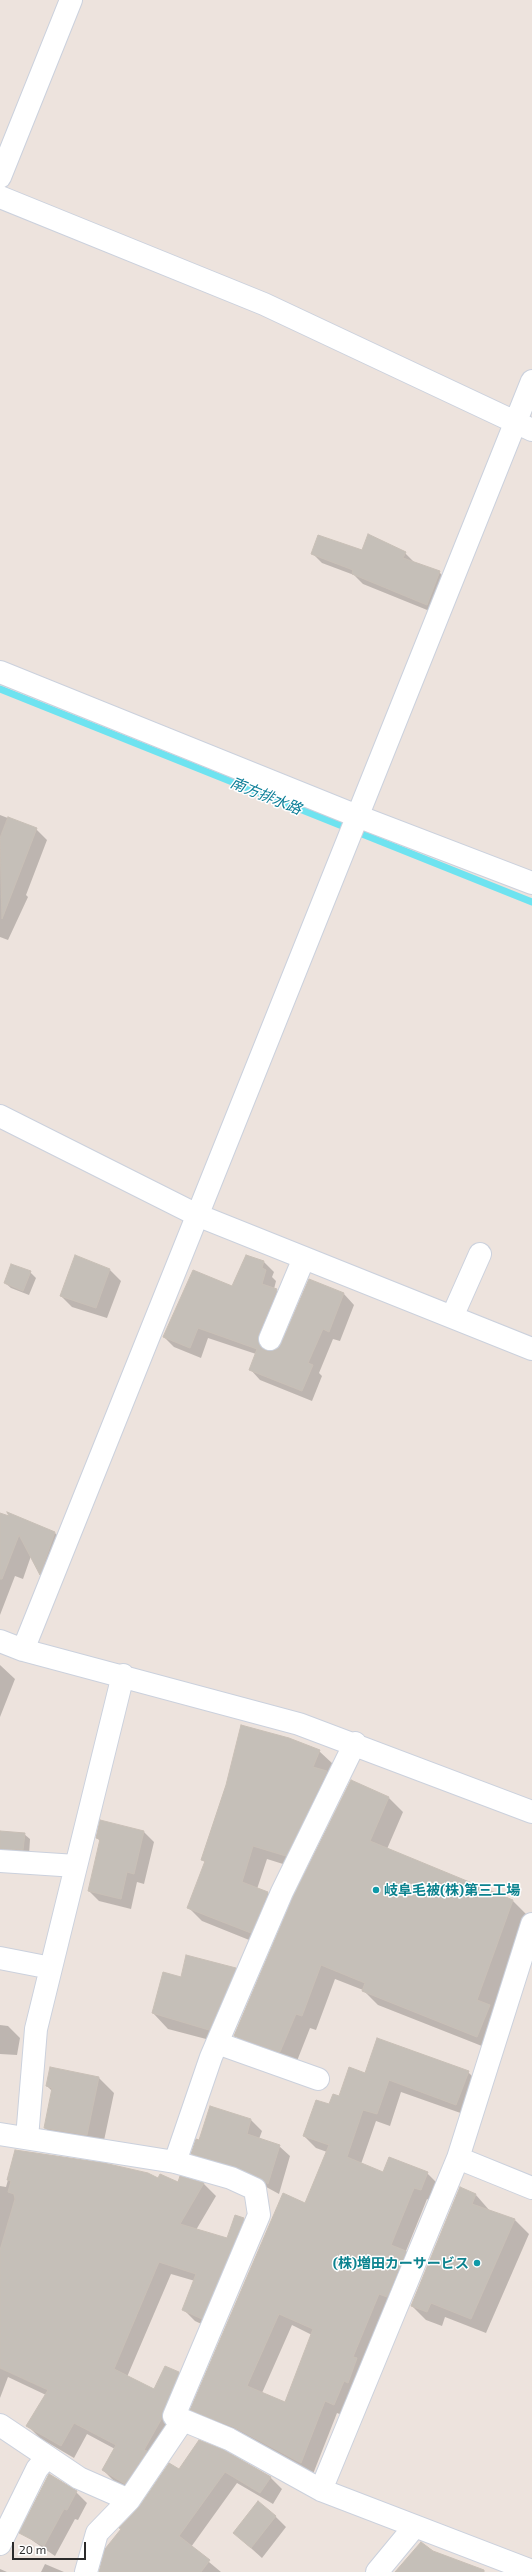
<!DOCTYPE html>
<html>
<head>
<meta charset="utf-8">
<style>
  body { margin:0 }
  #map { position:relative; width:532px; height:2572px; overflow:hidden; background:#ede3dd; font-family:"Exo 2",sans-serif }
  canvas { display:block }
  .scale { position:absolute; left:12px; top:2542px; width:74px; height:18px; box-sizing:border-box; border:2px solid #2b2b2b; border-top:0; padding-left:5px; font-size:12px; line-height:14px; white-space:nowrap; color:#2b2b2b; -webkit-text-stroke:3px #fff; paint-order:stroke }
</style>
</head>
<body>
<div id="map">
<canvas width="532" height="2572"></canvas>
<div class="scale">20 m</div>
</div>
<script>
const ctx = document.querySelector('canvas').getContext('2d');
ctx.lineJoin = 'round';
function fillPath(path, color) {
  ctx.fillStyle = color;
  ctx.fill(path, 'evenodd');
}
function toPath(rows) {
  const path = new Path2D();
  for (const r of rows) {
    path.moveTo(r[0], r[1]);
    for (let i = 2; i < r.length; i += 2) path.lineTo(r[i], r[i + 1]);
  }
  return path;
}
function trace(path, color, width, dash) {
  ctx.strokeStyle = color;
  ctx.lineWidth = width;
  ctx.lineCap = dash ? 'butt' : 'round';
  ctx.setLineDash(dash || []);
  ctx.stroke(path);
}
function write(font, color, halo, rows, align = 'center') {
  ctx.font = font + ' "Exo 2","Noto Sans JP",sans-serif';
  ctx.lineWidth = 3;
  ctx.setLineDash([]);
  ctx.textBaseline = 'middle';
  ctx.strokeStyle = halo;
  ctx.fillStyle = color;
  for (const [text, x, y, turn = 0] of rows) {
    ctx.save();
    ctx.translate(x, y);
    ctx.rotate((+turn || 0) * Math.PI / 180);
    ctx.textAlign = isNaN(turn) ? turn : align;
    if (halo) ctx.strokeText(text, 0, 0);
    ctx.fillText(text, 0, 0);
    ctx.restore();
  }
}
const shadow = toPath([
  [312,553,405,553,415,563,439,572,449,582,437,614,363,584,354,575,322,563],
  [0,815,36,829,47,840,26,895,28,897,8,940,0,937],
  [76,1256,110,1270,121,1281,107,1318,72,1307,61,1296],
  [247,1256,264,1262,274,1272,272,1277,276,1281,274,1289,287,1300,268,1345,269,1351,278,1350,282,1345,309,1280,344,1294,354,1305,340,1341,333,1339,319,1373,322,1376,312,1401,260,1380,250,1369,256,1354,208,1338,201,1358,174,1347,164,1337,233,1287],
  [30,1272,36,1278,29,1295,11,1288,5,1283],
  [0,1514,11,1518,9,1514,55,1533,70,1548,55,1589,40,1574,31,1556,23,1579,15,1576,0,1615],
  [0,1665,15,1679,0,1717],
  [319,1751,333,1764,299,1869,267,1859,257,1889,268,1893,281,1907,264,1946,202,1921,188,1907,206,1863,202,1860],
  [351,1782,389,1798,403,1812,387,1849,513,1901,527,1915,493,2010,503,2020,492,2050,378,2005,363,1990,335,1979,316,2030,310,2028,295,2066,249,2050,235,2035],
  [144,1832,154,1842,144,1884,137,1882,131,1909,99,1901,89,1891,101,1842,97,1838],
  [24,1834,30,1839,29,1855,6,1854,0,1848],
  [235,1969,251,1984,225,2044,168,2029,153,2013,182,1978],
  [0,2025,8,2026,20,2038,17,2055,0,2054],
  [51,2068,99,2078,114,2093,102,2150,60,2143,45,2128,53,2092,47,2086],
  [468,2072,480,2084,469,2116,401,2092,390,2126,376,2121,361,2164,384,2174,427,2173,439,2185,433,2202,427,2199,406,2251,418,2264,347,2417,337,2413,313,2474,204,2422,192,2409,306,2204,327,2152,316,2148,304,2136,329,2106,366,2074],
  [292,2325,312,2335,286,2403,262,2393],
  [211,2107,251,2120,262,2131,259,2139,279,2146,290,2156,279,2194,248,2177,203,2164,192,2153,200,2141],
  [16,2151,179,2183,181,2178,204,2184,216,2196,196,2230,228,2240,244,2219,256,2231,214,2330,195,2321,183,2309,195,2281,171,2274,127,2377,155,2390,178,2373,190,2385,137,2495,115,2482,103,2470,115,2449,87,2434,74,2458,40,2438,28,2426,46,2395,8,2377,0,2398,0,2186,6,2187],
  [460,2188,476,2195,490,2211,514,2219,529,2234,486,2333,445,2317,442,2326,426,2320,412,2306],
  [199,2441,270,2477,282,2489,273,2504,237,2483,191,2547,221,2572,100,2572,180,2470],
  [76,2492,87,2503,78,2520,75,2519,55,2556,33,2541,22,2530],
  [275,2516,286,2527,262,2558,234,2533],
  [45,2564,64,2572,41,2572],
  [0,2569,7,2572,0,2572]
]);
const stream = toPath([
  [0,689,532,902]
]);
const building = toPath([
  [368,534,406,552,403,558,440,571,427,605,352,574,353,570,311,554,318,535,362,550,368,534],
  [8,817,37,828,2,919,0,838,8,817],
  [75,1255,110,1269,96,1308,60,1296,75,1255],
  [246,1255,264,1261,262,1268,266,1270,262,1284,277,1289,258,1335,260,1346,266,1351,277,1349,281,1344,309,1279,344,1293,329,1332,323,1329,308,1363,313,1365,302,1391,249,1370,257,1349,198,1328,190,1348,163,1337,193,1270,232,1286,246,1255],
  [11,1264,31,1271,23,1291,4,1283,11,1264],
  [7,1512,55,1532,40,1575,19,1535,2,1579,0,1579,0,1513,9,1516,7,1512],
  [241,1725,289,1738,320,1750,313,1767,327,1771,286,1856,253,1846,242,1882,268,1892,251,1933,187,1908,205,1861,201,1860,226,1785,241,1725],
  [351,1780,389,1797,370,1841,513,1900,477,2000,490,2005,477,2037,362,1991,365,1983,321,1965,302,2016,296,2014,280,2052,234,2036,293,1897,351,1780],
  [100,1820,144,1831,134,1874,127,1872,121,1899,88,1891,100,1839,96,1838,100,1820],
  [0,1831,25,1833,23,1850,0,1849,0,1831],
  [186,1955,236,1968,209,2030,152,2013,163,1972,181,1977,186,1955],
  [377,2038,469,2071,456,2105,389,2080,377,2114,363,2110,347,2157,383,2172,389,2157,428,2172,421,2190,414,2188,391,2245,406,2251,387,2297,379,2294,353,2357,357,2358,348,2383,344,2381,334,2405,325,2401,301,2463,234,2427,190,2410,283,2193,305,2203,329,2145,303,2136,316,2100,329,2104,333,2094,339,2096,349,2067,365,2073,377,2038],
  [279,2314,313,2329,285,2402,247,2386,279,2314],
  [50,2067,99,2077,87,2135,44,2128,52,2088,46,2086,50,2067],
  [210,2106,251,2119,247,2134,280,2145,268,2184,260,2178,236,2167,191,2154,196,2139,199,2140,210,2106],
  [15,2150,104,2163,148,2173,158,2178,160,2174,178,2182,180,2176,204,2183,180,2224,227,2238,235,2215,244,2218,202,2319,182,2310,196,2274,159,2262,114,2369,154,2389,165,2366,179,2372,162,2418,144,2450,147,2451,125,2484,102,2470,116,2445,74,2423,61,2446,26,2426,48,2390,0,2368,0,2250,15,2199,14,2194,8,2192,11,2181,7,2180,15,2150],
  [460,2187,476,2194,472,2204,515,2219,471,2319,431,2303,427,2312,411,2306,460,2187],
  [199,2440,224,2450,271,2477,260,2493,225,2472,179,2536,210,2560,201,2572,99,2572,105,2549,121,2529,119,2528,139,2507,169,2463,179,2469,199,2440],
  [49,2474,77,2491,67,2510,64,2509,44,2546,19,2533,49,2474],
  [258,2501,276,2516,251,2548,233,2533,258,2501],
  [421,2542,433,2551,484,2570,484,2572,395,2572,421,2542]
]);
const minor = toPath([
  [0,177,71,0],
  [0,197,264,304,532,430],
  [0,672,357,816,532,883],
  [0,1116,197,1215,532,1349],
  [452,1317,480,1254],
  [270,1339,304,1258],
  [0,1641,23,1650,299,1724,532,1812],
  [23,1650,532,381],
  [0,1861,76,1866],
  [532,1924,458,2158,532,2188],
  [0,1958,51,1968],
  [217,2043,318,2079],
  [0,2134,175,2162,231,2178,255,2189,259,2215,174,2416,183,2420],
  [27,2138,36,2029,123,1675],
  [175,2162,211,2057,282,1892,355,1743],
  [0,2425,79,2478,129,2500],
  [321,2490,458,2158],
  [0,2544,37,2469,47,2457],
  [86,2572,97,2533,129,2500,183,2420,229,2439,321,2490,532,2571],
  [377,2572,415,2526]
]);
const markers = [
  [376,1890,4,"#0f9aa8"],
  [477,2263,4,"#0f9aa8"]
];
const cultureNames = [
  ["岐阜毛被(株)第三工場",384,1890],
  ["(株)増田カーサービス",469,2263,"right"]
];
const waterNames = [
  ["南方排水路",266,796,22]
];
fillPath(shadow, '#0003');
trace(stream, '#6ee3f0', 7);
fillPath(building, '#c5bfb8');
trace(building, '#c8bfb6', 1);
trace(minor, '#cbd1dd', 24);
trace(minor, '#fff', 22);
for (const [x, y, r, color] of markers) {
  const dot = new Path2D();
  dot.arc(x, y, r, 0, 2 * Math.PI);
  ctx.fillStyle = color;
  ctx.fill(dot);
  trace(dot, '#fff', 1.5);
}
write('bold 14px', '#0d838f', '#fff', cultureNames, 'left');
write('italic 15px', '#0b7e97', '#fff', waterNames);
</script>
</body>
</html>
